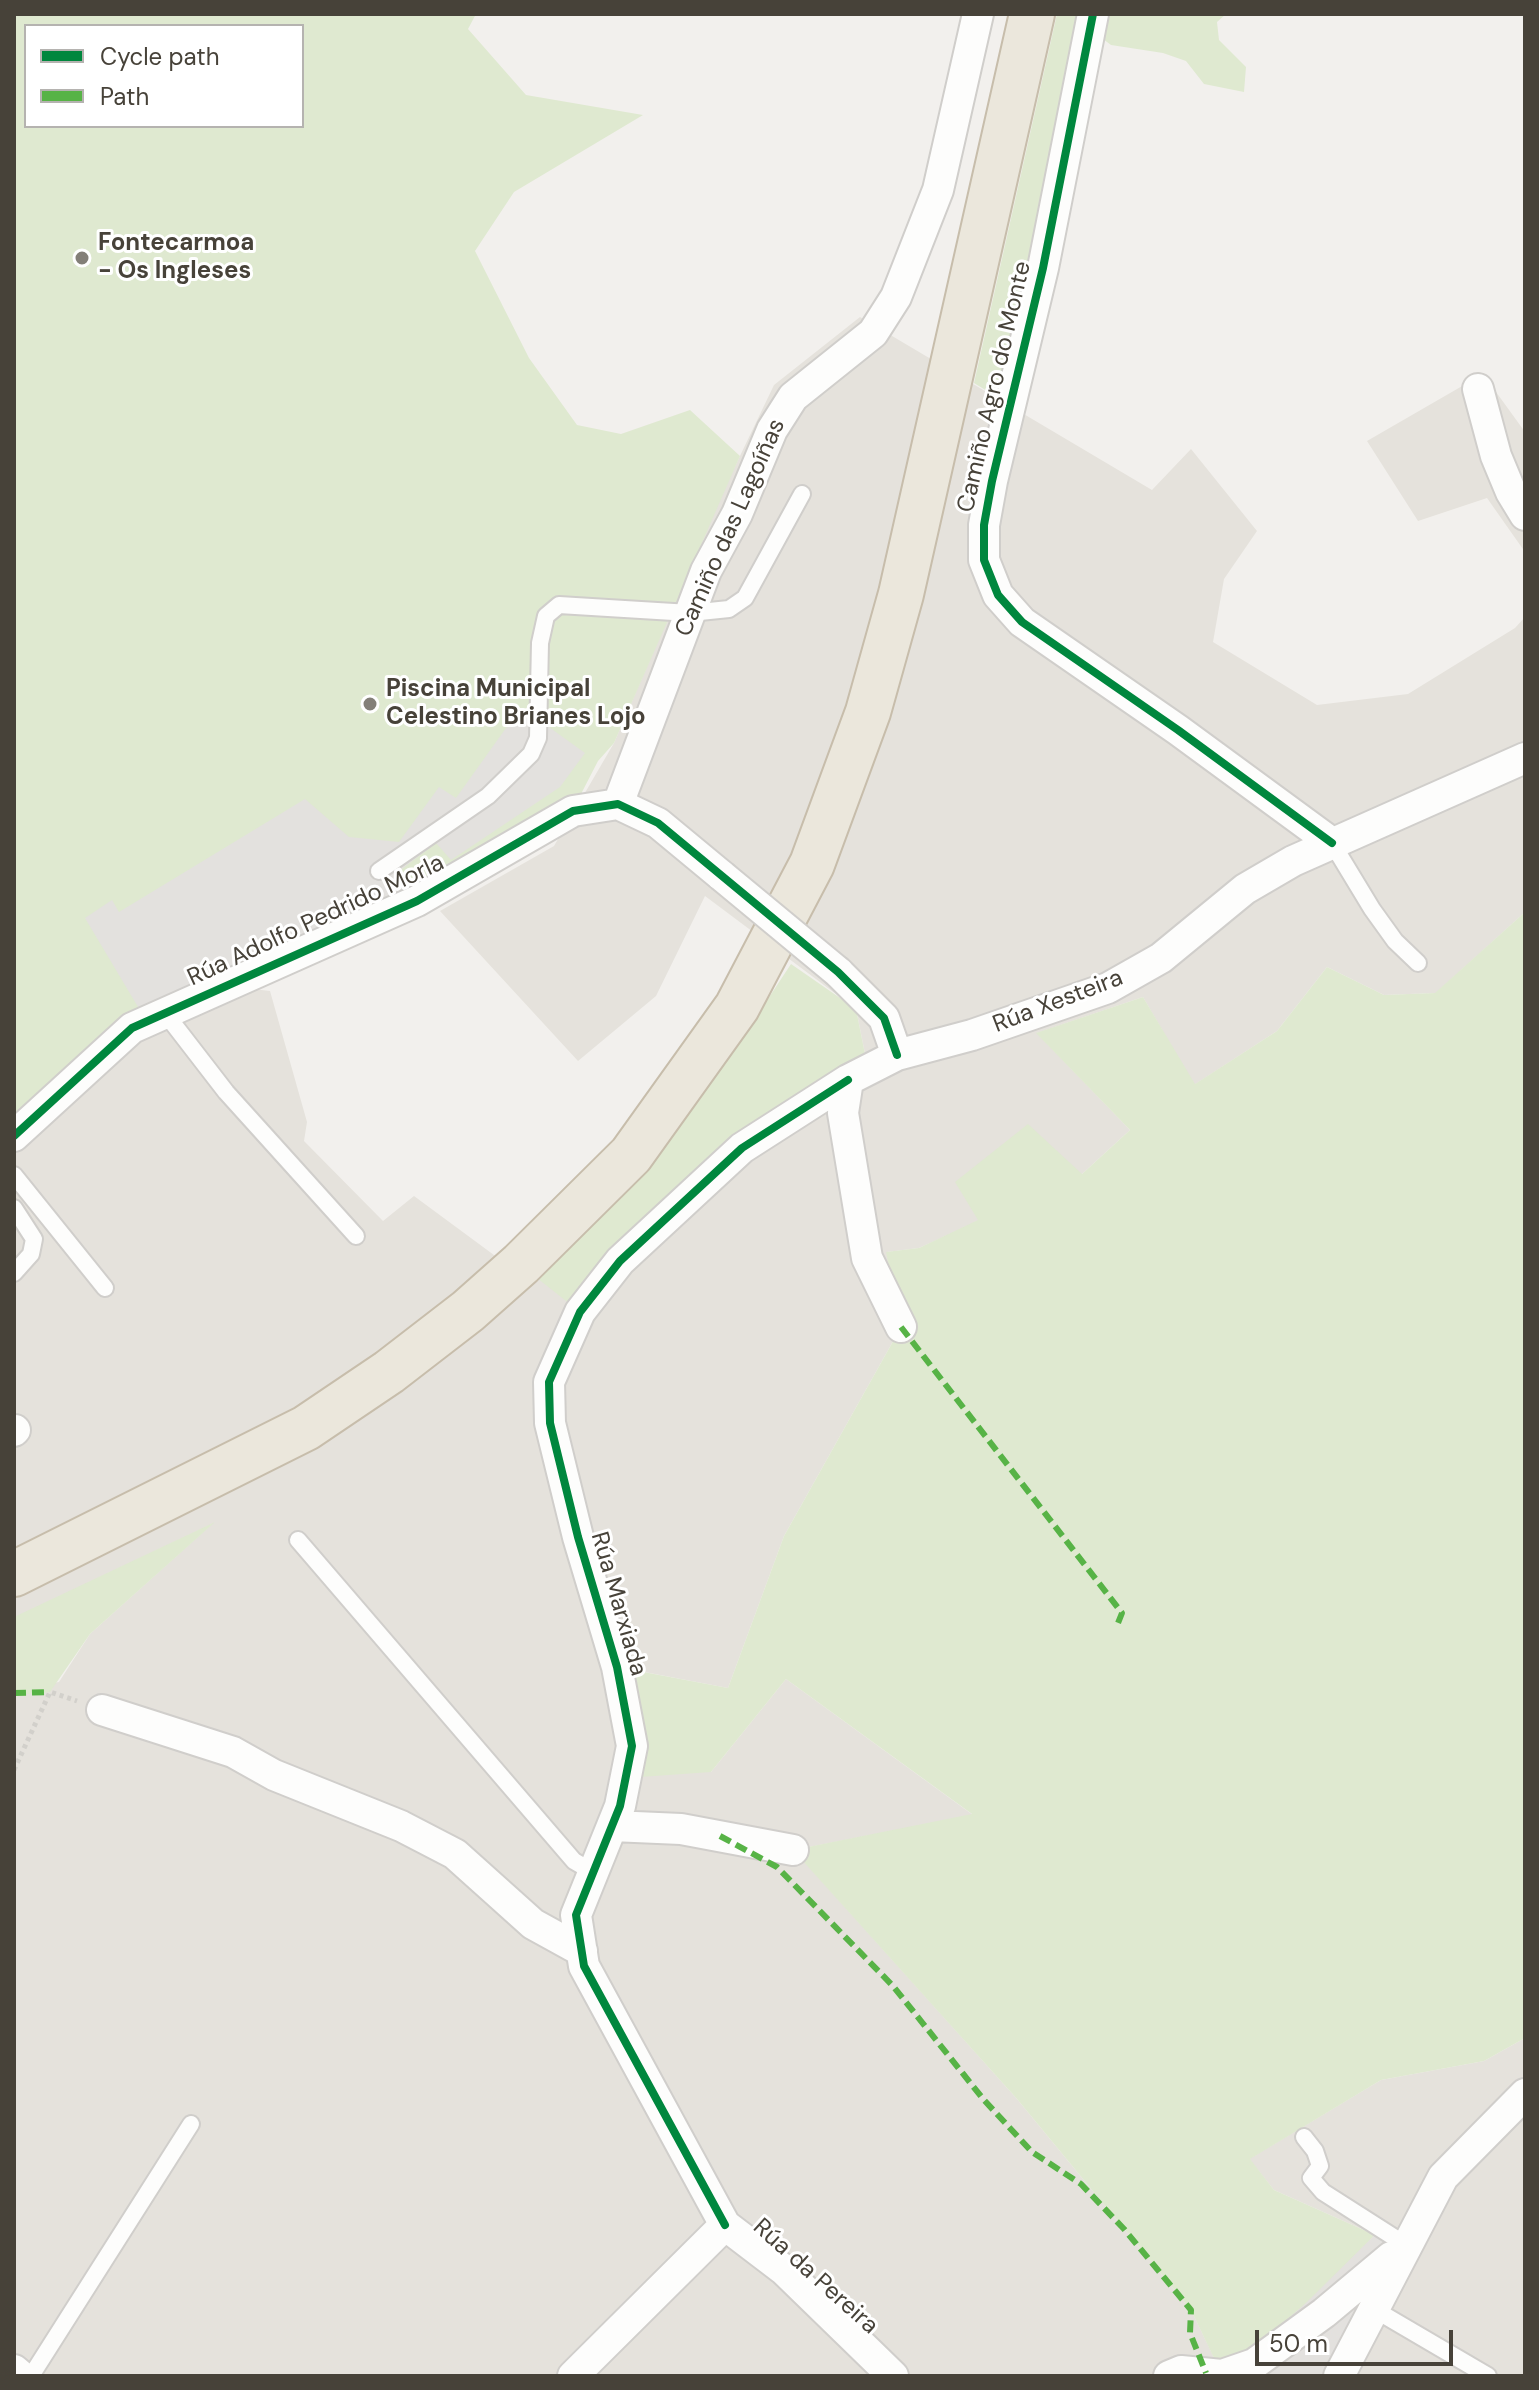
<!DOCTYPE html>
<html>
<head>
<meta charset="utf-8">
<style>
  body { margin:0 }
  #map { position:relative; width:1539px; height:2390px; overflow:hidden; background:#f2f0ed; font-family:"DM Sans",sans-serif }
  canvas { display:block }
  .frame { position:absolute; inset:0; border:16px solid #474239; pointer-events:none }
  .legend { position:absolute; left:24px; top:24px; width:280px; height:104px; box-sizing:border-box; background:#fff; border:2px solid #b5b3b0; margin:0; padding:10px 14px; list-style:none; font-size:24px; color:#474239 }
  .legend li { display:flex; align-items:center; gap:16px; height:40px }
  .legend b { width:40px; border:2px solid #b5b3b0 }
  .scale { position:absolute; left:1255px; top:2330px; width:198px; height:36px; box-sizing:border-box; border:4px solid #474239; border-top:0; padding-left:10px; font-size:24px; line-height:28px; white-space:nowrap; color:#474239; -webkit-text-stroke:6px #fff; paint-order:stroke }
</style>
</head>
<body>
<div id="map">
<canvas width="1539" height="2390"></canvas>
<div class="frame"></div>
<ul class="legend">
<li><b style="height:10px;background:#00873e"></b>Cycle path</li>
<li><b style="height:10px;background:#57b346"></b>Path</li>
</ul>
<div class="scale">50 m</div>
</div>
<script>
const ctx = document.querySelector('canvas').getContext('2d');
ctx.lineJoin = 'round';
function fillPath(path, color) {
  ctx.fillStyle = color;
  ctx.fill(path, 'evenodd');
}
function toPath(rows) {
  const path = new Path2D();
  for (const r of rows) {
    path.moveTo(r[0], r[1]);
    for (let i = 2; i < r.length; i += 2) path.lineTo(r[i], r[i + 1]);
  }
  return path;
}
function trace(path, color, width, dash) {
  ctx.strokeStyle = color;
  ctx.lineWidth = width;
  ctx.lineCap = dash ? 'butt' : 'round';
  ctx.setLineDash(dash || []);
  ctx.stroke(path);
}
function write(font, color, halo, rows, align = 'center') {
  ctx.font = font + ' "DM Sans",sans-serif';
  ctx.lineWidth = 6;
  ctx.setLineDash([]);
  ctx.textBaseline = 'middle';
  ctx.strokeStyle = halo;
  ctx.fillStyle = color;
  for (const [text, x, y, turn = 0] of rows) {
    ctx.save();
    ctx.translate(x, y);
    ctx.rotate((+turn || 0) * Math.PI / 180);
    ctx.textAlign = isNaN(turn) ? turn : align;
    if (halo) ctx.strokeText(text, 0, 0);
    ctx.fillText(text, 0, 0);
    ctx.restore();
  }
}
const residential = toPath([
  [860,317,1152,490,1191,449,1257,531,1224,579,1213,642,1317,705,1408,694,1515,628,1525,617,1525,912,1436,993,1384,995,1327,967,1277,1031,1194,1085,1143,997,1037,1033,1130,1130,1082,1174,919,1248,887,1252,901,1327,784,1536,728,1688,618,1667,711,1772,786,1679,973,1815,794,1850,1017,2099,1191,2310,1222,2374,1375,2235,1274,2190,1249,2159,1381,2080,1484,2061,1525,2038,1525,2376,14,2376,14,1690,59,1682,90,1634,212,1524,14,1618,14,1142,141,1040,227,986,270,991,307,1122,304,1141,383,1221,414,1196,498,1258,548,1283,580,1312,729,1138,865,1054,856,1009,705,896,656,996,578,1061,440,911,554,846,614,743,716,506,774,385],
  [1483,374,1525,432,1525,552,1487,498,1418,521,1367,441]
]);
const green = toPath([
  [14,14,476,14,468,29,526,95,643,115,514,192,475,251,529,358,577,425,621,434,690,410,740,456,614,743,598,761,581,794,372,931,141,1040,14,1142],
  [26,26,302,26,302,126,26,126],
  [1057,14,1226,14,1217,22,1219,40,1246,67,1244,92,1204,84,1186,61,1163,53,1111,45,1091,30,1010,405,974,383],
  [1525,912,1525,2038,1484,2061,1381,2080,1250,2159,1274,2190,1375,2235,1305,2304,1222,2375,1191,2310,1017,2099,793,1850,972,1814,786,1679,711,1772,626,1778,617,1667,728,1688,784,1536,901,1327,886,1252,919,1248,978,1220,955,1182,1028,1124,1082,1174,1130,1130,1036,1033,1143,997,1195,1084,1277,1031,1327,967,1384,995,1435,993],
  [791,964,856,1009,865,1054,729,1138,580,1312,537,1278,615,1201,725,1064],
  [215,1522,90,1634,50,1692,14,1695,14,1617]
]);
const parking = toPath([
  [528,712,585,753,560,787,451,860,436,843,394,875,408,889,147,1022,85,918,112,900,119,912,305,799,349,837,399,842,439,787,456,798,506,728],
  [1381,2229,1406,2245,1340,2376,1223,2376,1305,2304]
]);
const path = toPath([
  [14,1770,50,1692,77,1701]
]);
const lane = toPath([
  [1332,843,1372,909,1395,941,1418,963],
  [379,871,488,796,531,754,538,738,540,643,546,616,559,605,690,613,729,609,745,598,802,494],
  [165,1013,226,1092,356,1236],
  [14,1175,105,1288],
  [14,1208,34,1239,31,1254,14,1273],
  [298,1540,574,1861,593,1872],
  [1304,2137,1315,2151,1320,2166,1311,2178,1323,2192,1406,2245],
  [1372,2308,1488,2376],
  [31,2376,191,2124]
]);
const street = toPath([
  [1093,14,1043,268,992,481,984,525,984,560,998,595,1022,622,1178,730,1332,843],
  [1478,389,1496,456,1511,492,1525,515],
  [618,804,706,571,737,514,772,430,793,397,873,333,896,297,938,190,978,14],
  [838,972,884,1018,897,1055],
  [14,1136,132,1028,417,901,573,811,618,804,658,823,722,876],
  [901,1327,867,1258,843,1113,848,1080,897,1055,972,1035,1108,988,1161,958,1245,889,1293,861,1525,758],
  [14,1431,15,1430],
  [102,1710,233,1752,274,1775,401,1826,455,1854,533,1924,582,1951],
  [612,1826,681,1829,793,1850],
  [725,2225,584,1966,576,1915,620,1806,632,1746,617,1667,578,1537,550,1423,549,1382,580,1312,620,1261,742,1148,848,1080],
  [14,2370,21,2376],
  [573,2376,725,2225,784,2270,893,2376],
  [1169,2376,1181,2371,1222,2375,1254,2364,1324,2313,1391,2257],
  [1339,2376,1443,2177,1525,2094]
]);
const highway = toPath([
  [14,1574,306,1428,389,1372,468,1311,521,1264,631,1155,737,1007,812,864,868,712,901,594,1032,14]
]);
const streetBridge = toPath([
  [722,876,838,972]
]);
const quiet = toPath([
  [901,1327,1122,1613,1116,1628],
  [14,1693,50,1692],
  [720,1836,777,1867,893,1986,984,2100,1032,2152,1081,2184,1124,2229,1191,2310,1190,2333,1206,2373]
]);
const cycleway = toPath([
  [1093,14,1043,268,992,481,984,525,984,560,998,595,1022,622,1178,730,1332,843],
  [14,1136,132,1028,417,901,573,811,618,804,658,823,838,972,884,1018,897,1055],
  [725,2225,584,1966,576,1915,620,1806,632,1746,617,1667,578,1537,550,1423,549,1382,580,1312,620,1261,742,1148,848,1080]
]);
const markers = [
  [82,258,8,"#837f78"],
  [370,704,8,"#837f78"]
];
const poiNames = [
  ["Fontecarmoa",98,244],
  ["- Os Ingleses",98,272],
  ["Piscina Municipal",386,690],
  ["Celestino Brianes Lojo",386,718]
];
const streetNames = [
  ["Camiño Agro do Monte",995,387,-77],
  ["Camiño das Lagoíñas",731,528,-66],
  ["Rúa Adolfo Pedrido Morla",316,921,-25],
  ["Rúa Xesteira",1058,1002,-21],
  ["Rúa Marxiada",618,1604,74],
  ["Rúa da Pereira",815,2277,42]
];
fillPath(residential, '#e5e2dc');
fillPath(green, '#dfe9d0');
fillPath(parking, '#e3e1de');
trace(lane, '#d0cecb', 20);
trace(street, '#d0cecb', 34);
trace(highway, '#c7bdab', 48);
trace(path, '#d2d0cb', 5, [4, 4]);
trace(lane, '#fdfdfc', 16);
trace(street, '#fdfdfc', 30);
trace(highway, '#ebe7dc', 44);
trace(streetBridge, '#d0cecb', 34, []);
trace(streetBridge, '#fdfdfc', 30);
trace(quiet, '#57b346', 6, [12, 6]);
trace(cycleway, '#00873e', 8);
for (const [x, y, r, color] of markers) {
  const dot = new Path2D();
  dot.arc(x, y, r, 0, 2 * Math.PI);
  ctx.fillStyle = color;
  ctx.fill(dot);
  trace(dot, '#fff', 3);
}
write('bold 24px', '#474239', '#fff', poiNames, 'left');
write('24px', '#474239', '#fff', streetNames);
</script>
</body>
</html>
